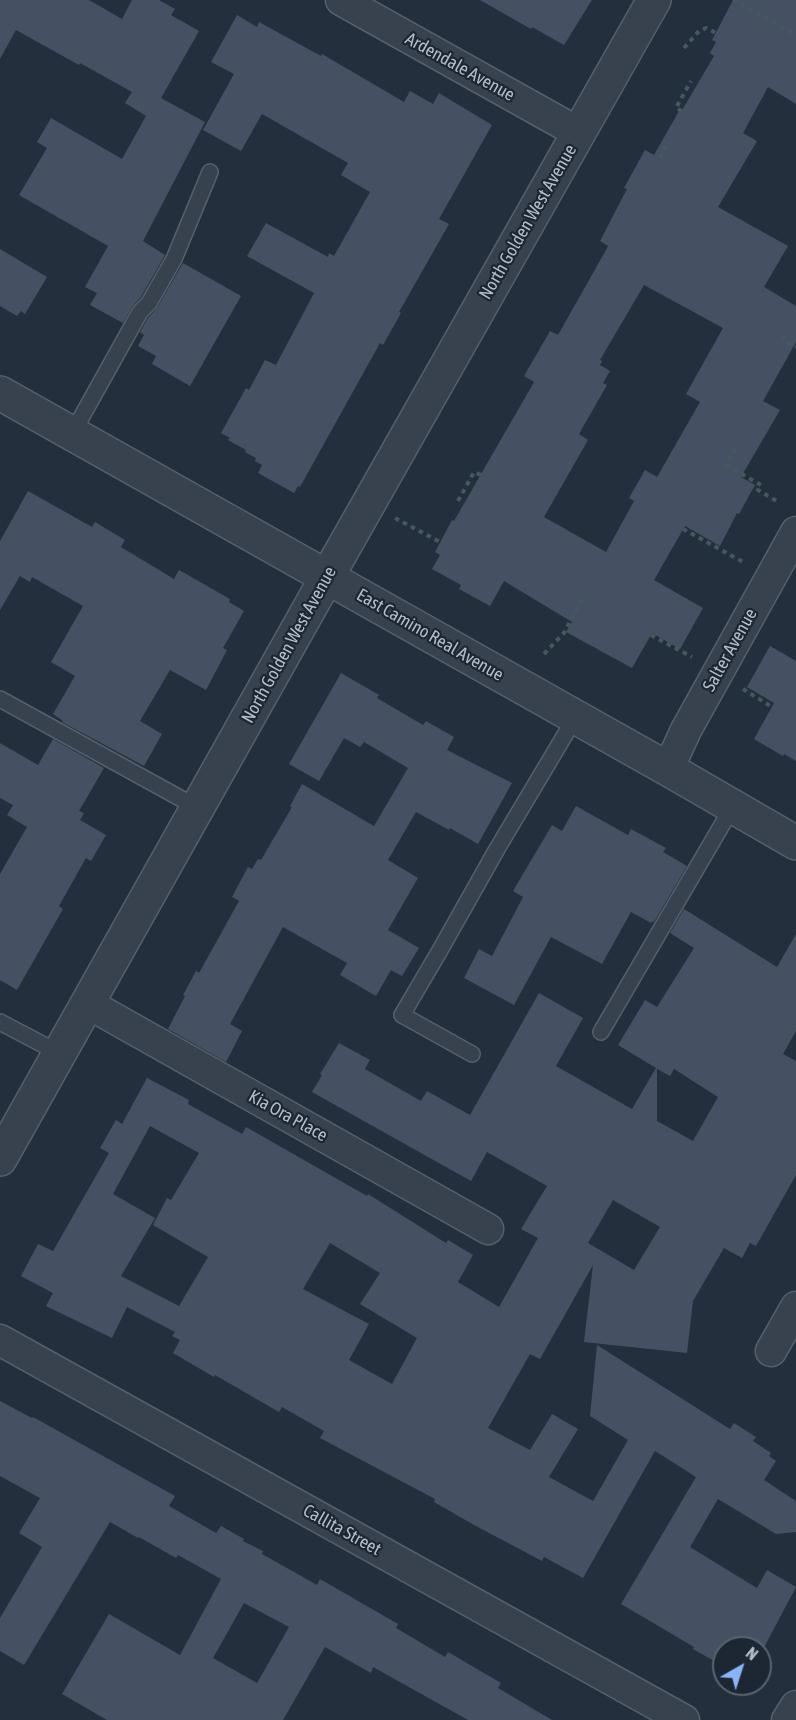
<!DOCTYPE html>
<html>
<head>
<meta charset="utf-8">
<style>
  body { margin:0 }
  #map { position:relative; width:796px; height:1720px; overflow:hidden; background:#242f3e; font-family:"Asap Condensed",sans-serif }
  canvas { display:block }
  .north { position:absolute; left:712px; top:1636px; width:60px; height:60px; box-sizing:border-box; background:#1d2633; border:2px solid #59626f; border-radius:50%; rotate:39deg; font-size:16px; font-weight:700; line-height:24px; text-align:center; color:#b4bcc9 }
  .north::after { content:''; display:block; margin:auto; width:21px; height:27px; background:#8ab4f8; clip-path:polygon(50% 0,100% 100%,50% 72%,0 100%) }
</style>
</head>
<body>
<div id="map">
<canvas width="796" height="1720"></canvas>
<div class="north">N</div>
</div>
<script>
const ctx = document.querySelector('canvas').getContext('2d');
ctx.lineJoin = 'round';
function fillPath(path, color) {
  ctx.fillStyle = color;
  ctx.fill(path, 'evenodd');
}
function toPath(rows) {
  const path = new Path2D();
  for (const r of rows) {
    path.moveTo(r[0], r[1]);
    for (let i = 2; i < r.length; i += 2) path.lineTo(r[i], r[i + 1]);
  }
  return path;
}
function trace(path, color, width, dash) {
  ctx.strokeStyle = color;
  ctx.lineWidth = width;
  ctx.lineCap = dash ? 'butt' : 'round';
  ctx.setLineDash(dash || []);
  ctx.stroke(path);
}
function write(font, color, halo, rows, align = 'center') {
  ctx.font = font + ' "Asap Condensed",sans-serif';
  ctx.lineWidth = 4.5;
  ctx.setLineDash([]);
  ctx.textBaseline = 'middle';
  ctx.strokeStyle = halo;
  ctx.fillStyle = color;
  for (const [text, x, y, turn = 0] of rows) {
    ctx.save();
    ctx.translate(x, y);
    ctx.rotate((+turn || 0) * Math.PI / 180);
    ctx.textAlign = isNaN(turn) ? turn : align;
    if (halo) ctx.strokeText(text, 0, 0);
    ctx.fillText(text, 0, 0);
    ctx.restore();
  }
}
const building = toPath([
  [0,0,89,0,122,19,132,0,159,0,175,9,171,15,199,31,161,98,205,122,143,241,165,255,141,297,132,307,123,323,90,305,97,293,85,287,108,246,19,195,47,148,37,142,51,118,122,159,146,116,125,103,132,92,80,63,79,65,16,30,0,59],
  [480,0,592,0,564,45,532,27,531,29],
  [733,0,796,0,796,104,768,87,743,133,757,141,718,207,788,246,764,287,796,306,796,342,763,401,780,410,741,477,755,485,739,514,737,513,720,546,685,526,654,580,703,608,680,649,652,633,632,668,566,632,572,622,504,581,490,606,459,589,461,585,432,569,440,555,435,552,452,520,454,521,534,382,524,376,550,331,558,335,606,250,608,246,600,241,627,189,624,188,645,150,654,155,679,111,681,112,714,56,710,53,716,42,712,40],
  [644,285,723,328,686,394,700,402,657,477,645,470,629,498,634,501,606,552,544,517,588,440,579,434,607,385,603,383,610,371,600,365,602,361,600,360],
  [237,15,257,27,259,22,321,56,322,54,404,102,410,91,433,104,439,93,492,125,439,219,449,224,399,312,401,313,383,345,380,343,300,487,298,486,294,493,258,473,262,465,255,461,256,458,245,452,246,450,228,440,230,438,221,433,246,388,249,390,265,360,276,365,314,293,247,256,266,223,328,257,329,253,334,256,370,192,341,175,348,163,262,114,241,151,203,130,234,74,211,62],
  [0,249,47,277,25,314,21,311,17,316,0,306],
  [183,263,241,296,190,386,152,364,156,356,138,346,144,335,140,332,148,318,157,308],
  [28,491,92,527,95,522,125,540,121,547,174,579,179,570,230,599,229,602,244,611,223,648,227,650,206,690,170,670,140,721,162,734,144,766,62,722,63,721,53,714,75,676,51,662,83,606,32,577,30,582,20,576,0,610,0,541],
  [770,646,796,661,796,761,784,754,783,756,754,739,774,703,747,687],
  [341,673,379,695,377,698,423,725,426,721,454,737,447,750,512,783,478,844,450,828,449,830,416,812,388,860,418,878,388,930,419,948,402,976,391,970,376,996,340,975,347,963,283,927,230,1024,242,1031,226,1062,168,1029,185,996,183,995,196,971,199,973,239,901,232,897,248,867,252,869,258,859,261,860,292,807,290,806,302,784,374,826,408,768,364,742,360,747,344,738,319,781,289,764],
  [53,739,104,768,79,811,84,813,80,820,106,835,91,861,86,858,59,906,63,909,17,990,0,980,0,874,27,827,7,815,13,805,0,798,0,743,38,765],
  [576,806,628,835,631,829,666,848,663,852,687,866,654,922,653,921,651,923,631,912,602,964,551,937,514,1005,464,978,479,949,492,956,523,897,513,891,552,825,562,831],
  [684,909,777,967,796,934,796,1031,783,1054,796,1061,796,1175,756,1246,750,1243,742,1258,724,1248,693,1301,687,1353,584,1342,593,1265,540,1359,530,1354,488,1428,530,1450,552,1414,578,1429,549,1477,593,1501,628,1440,590,1416,597,1345,730,1429,734,1423,756,1437,753,1441,771,1453,769,1456,776,1461,764,1480,796,1501,796,1532,776,1534,718,1499,690,1547,757,1588,767,1570,796,1587,760,1655,760,1648,724,1648,724,1651,722,1650,716,1662,693,1649,694,1647,621,1604,696,1477,655,1451,583,1578,544,1557,542,1561,474,1525,434,1502,435,1499,320,1438,324,1431,282,1407,279,1412,215,1375,214,1377,173,1353,180,1340,172,1336,175,1332,127,1307,112,1338,46,1306,53,1293,21,1276,38,1244,53,1251,109,1153,100,1148,116,1120,122,1124,147,1078,189,1100,188,1104,242,1134,246,1127,367,1196,368,1194,446,1243,448,1240,473,1255,458,1282,499,1307,538,1238,521,1229,547,1186,487,1152,471,1181,312,1092,322,1075,320,1074,339,1043,370,1060,365,1069,421,1101,427,1091,470,1115,539,993,583,1018,556,1066,632,1109,656,1068,618,1045,645,1000,657,1007,694,948,670,933],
  [657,1069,670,1076,674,1069,718,1097,693,1141,657,1121],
  [150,1126,199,1153,171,1200,167,1198,153,1225,208,1257,179,1306,121,1276,155,1218,113,1194],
  [613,1200,660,1227,634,1270,588,1243],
  [330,1243,380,1273,360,1304,417,1338,392,1384,349,1360,369,1324,303,1289],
  [0,1401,32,1418,33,1417,175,1496,169,1506,216,1533,221,1526,244,1539,243,1541,263,1551,262,1554,317,1585,320,1579,398,1624,396,1628,445,1657,448,1652,501,1683,498,1688,552,1720,468,1720,373,1667,371,1673,325,1647,283,1720,107,1720,62,1694,109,1614,180,1655,221,1579,178,1555,176,1558,139,1537,138,1538,110,1522,24,1665,0,1651,0,1618,42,1547,19,1533,40,1498,0,1476],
  [244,1603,289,1627,257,1683,213,1658]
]);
const path = toPath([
  [733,0,796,35],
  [684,48,699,31,706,28,716,33],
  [682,111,676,108,691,81],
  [660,158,667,144],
  [785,336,783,340,796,347],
  [735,449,726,465,761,485,758,490,780,503],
  [458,501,474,472,481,475],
  [395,518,440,542],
  [683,529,745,563],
  [651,635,692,657],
  [544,654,564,633,584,595],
  [743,689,772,707]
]);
const service = toPath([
  [72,434,140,312,149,303,174,259,210,172],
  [0,699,198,808],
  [0,1022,59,1053],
  [601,1032,733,806],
  [472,1054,402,1015,439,952,497,849,575,718]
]);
const minor = toPath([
  [341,0,579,133],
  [668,769,686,730,796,532],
  [87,1003,488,1229],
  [0,1340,684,1720],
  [771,1351,796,1307],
  [787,1720,796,1706]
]);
const tertiary = toPath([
  [0,393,668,769,796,843],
  [0,1159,327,577,654,0]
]);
const streetNames = [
  ["Ardendale Avenue",460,67,29],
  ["North Golden West Avenue",528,222,-60],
  ["East Camino Real Avenue",430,635,30],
  ["North Golden West Avenue",289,645,-61],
  ["Salter Avenue",730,650,-61],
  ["Kia Ora Place",288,1116,29],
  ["Callita Street",342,1530,29]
];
fillPath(building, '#455162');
trace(service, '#565f6c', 18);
trace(minor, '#565f6c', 33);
trace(tertiary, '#565f6c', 36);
trace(path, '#44595c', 4, [4.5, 4.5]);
trace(service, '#38414e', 15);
trace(minor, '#38414e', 30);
trace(tertiary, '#38414e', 33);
write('18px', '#b4bcc9', '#1d2633', streetNames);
</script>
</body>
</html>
